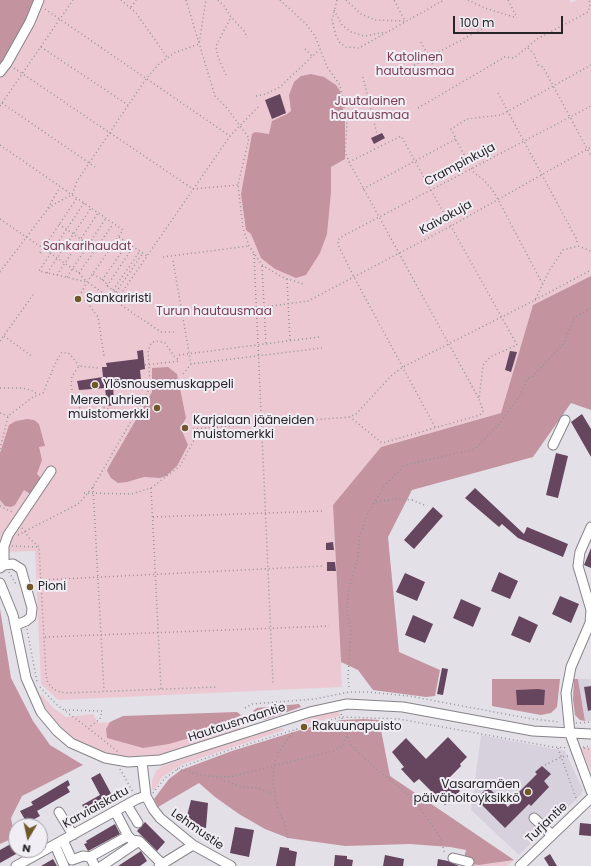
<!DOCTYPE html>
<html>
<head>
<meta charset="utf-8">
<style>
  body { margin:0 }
  #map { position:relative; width:591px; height:866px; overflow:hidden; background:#e3e0e7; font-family:Poppins,sans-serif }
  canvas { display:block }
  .north { position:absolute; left:8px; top:818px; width:40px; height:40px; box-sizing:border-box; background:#f1edf4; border:1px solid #a09da2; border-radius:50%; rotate:189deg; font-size:11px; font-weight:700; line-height:16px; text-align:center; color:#262528 }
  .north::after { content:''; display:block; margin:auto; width:14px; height:18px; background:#715829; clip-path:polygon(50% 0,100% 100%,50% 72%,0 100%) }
  .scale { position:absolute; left:453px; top:16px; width:110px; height:18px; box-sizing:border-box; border:2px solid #262528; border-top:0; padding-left:5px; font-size:12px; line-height:14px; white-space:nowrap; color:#262528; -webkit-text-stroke:3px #f1edf4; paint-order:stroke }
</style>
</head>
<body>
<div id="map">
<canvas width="591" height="866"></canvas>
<div class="north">N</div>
<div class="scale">100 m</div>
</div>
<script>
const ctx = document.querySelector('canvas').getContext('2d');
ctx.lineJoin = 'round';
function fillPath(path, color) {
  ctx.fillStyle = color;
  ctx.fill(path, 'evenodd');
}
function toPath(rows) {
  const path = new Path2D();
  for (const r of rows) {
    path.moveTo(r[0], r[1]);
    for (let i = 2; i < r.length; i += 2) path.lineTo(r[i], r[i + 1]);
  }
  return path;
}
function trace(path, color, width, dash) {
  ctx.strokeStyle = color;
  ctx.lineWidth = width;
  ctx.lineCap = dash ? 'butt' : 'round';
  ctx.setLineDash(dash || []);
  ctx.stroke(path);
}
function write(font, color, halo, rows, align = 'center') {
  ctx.font = font + ' Poppins,sans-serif';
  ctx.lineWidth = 4;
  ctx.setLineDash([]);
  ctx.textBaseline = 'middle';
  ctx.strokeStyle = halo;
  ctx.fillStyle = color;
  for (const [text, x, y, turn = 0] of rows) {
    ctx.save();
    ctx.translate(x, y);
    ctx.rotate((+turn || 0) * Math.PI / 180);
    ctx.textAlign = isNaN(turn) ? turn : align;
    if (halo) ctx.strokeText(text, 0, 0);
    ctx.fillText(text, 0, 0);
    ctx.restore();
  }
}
const built = toPath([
  [578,679,591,679,591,721,585,721],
  [481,735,565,751,583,790,581,795,519,855,471,810]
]);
const green = toPath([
  [41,0,569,0,571,3,577,0,591,0,591,276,533,305,501,413,381,447,333,505,342,687,58,700,41,684,35,551,0,552,0,77,13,58],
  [42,695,53,708,66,717,93,714,98,723,110,722,106,729,214,731,241,715,244,720,244,725,240,729,180,750,143,758,125,757,109,754,91,748,70,736,52,718,39,697],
  [338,711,340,716,305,724,304,721,313,717],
  [283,728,284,730,183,764,162,777,154,791,152,789,152,781,156,771,162,766,264,731],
  [591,747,591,772,581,748],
  [514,860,507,866,462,866,463,863,480,865]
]);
const forest = toPath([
  [0,0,35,0,33,7,14,45,0,64],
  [311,74,324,77,336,85,340,91,345,121,345,159,331,167,331,192,327,234,320,253,306,275,296,278,275,269,261,258,251,234,246,230,241,194,252,134,255,132,269,134,272,121,287,114,291,111,289,95,294,82,301,76],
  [591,276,591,410,571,403,533,457,412,490,388,537,399,652,440,670,435,696,426,697,373,690,358,670,341,662,333,505,381,447,501,413,533,305],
  [168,367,177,374,186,418,182,425,182,431,188,445,177,466,166,476,160,478,144,477,127,482,118,483,111,478,107,471,108,468,152,392,152,368],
  [27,419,34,420,39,424,45,446,39,447,42,460,37,474,41,478,30,494,24,490,15,505,11,507,5,506,0,500,0,453,9,425,16,421],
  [0,609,11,678,33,721,50,745,83,765,22,796,11,818,13,829,11,839,0,844],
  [492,679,560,679,557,707,551,713,541,715,492,706],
  [574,679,578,679,585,721,580,720,575,715,573,699],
  [299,704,301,707,264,720,258,717,253,711,257,708],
  [237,712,241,715,214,731,169,744,143,748,107,738,106,729,110,722,123,716],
  [364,719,379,720,390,776,514,860,479,865,463,863,466,850,450,847,410,844,345,846,288,838,265,829,239,814,215,797,199,783,158,807,154,799,169,779,181,770,232,751,310,727,342,720]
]);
const building = toPath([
  [280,94,286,113,272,119,265,100],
  [382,133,385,138,374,144,371,138],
  [143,350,145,369,140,370,141,379,113,383,114,405,107,406,105,388,79,390,77,381,103,377,102,367,107,367,106,363,138,359,137,351],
  [510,351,517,352,511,372,505,370],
  [582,414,591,429,591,457,571,422],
  [556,453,568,456,558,498,546,495],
  [475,488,524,534,527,527,568,544,563,557,518,538,502,524,499,527,465,498],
  [433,507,443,516,414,549,404,540],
  [333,542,334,550,326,550,326,543],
  [591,548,591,568,584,565],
  [327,562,335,562,336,571,327,571],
  [499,572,518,581,510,599,491,591],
  [405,573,425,582,417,601,396,592],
  [560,596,579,604,571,623,552,614],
  [461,599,481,608,473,627,453,618],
  [413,615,433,624,425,643,405,635],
  [519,616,538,625,530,643,511,635],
  [442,668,448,669,443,695,437,694],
  [591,686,591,710,588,711,584,687],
  [538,689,545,690,544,705,517,705,516,690],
  [448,737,467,757,460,764,461,766,448,779,460,791,445,805,419,779,414,783,401,769,404,767,392,752,406,738,426,759],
  [542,766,551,774,544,781,549,787,531,806,529,804,505,828,476,799,488,787,508,807,520,794,519,792,537,774,535,772],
  [100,773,114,799,87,814,82,805,100,795,91,778],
  [68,780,70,785,67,787,70,792,37,811,40,816,27,823,20,811,33,805,31,802],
  [191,800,208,803,206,828,185,824],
  [145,822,165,842,157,851,137,831],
  [580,823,591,824,591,836,579,835],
  [115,824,120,834,88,851,84,844,87,843,86,841],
  [235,827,254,830,249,857,230,853],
  [16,841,16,854,0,863,0,850],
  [280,847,289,848,289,850,297,852,295,866,276,866],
  [141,851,147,861,140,866,118,866],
  [550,854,557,866,549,866,544,858],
  [335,855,347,856,347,859,353,860,352,866,334,866],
  [385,855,404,859,403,866,383,866],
  [53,859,57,866,41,866],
  [438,859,448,861,459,866,437,866]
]);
const path = toPath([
  [121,0,136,13,167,57],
  [186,0,215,96,226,107,249,138,238,185,243,228,249,246,262,265,282,277,303,284],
  [218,0,224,6,231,17,245,32,247,38],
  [280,0,306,24,315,36,327,67,340,85,347,124,345,152,349,162,479,399],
  [337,0,332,20,336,36,340,43,346,47,359,48,444,0],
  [346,0,361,14,375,20,405,21,394,0],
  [468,0,485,8,517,18],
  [508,0,517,18],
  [131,7,136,0],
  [45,9,230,136],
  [334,10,342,25,351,32,364,36,386,32],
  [421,42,436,71],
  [41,47,128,105],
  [528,48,534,54,538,65,543,67,591,156],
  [305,49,312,56],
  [14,68,193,189,238,185],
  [407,69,482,29],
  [226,75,218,57,216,46,231,17],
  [363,77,377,134],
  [498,93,577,240,577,245],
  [256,96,266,94,280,87,319,50],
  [2,103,95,167],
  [0,106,73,0],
  [418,108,505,57,514,58,537,39,588,12,590,6,589,0],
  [456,140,474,173,483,179,494,192,542,283],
  [0,145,123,230,87,282,79,297,86,301,98,317,104,356],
  [349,162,401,136,517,345,490,357,483,365,479,399,483,411,480,415,382,443,350,417],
  [363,189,456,139,451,129,467,119,501,115,591,65],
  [84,203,39,271,87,282,161,332,175,332],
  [48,208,60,187],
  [0,219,79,273,87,282],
  [59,224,95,249],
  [119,237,147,256],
  [40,253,77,198],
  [254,254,273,684],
  [163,257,249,246],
  [173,261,191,364],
  [262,266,266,344],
  [0,272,47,210,54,204,72,195,77,181,146,79,159,64,174,53,199,44,206,0],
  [47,273,91,208],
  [79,273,113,224],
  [93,274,106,282,106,285,120,295],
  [57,275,98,213],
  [67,277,106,218],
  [287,279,290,341],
  [102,280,128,243],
  [107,286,133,247],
  [113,290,140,251],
  [116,292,143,253],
  [535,300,591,270],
  [116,301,230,136,259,106],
  [264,307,308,301,451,226,591,147],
  [4,336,33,357],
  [0,341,35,292],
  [179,355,319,337],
  [145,365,180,361],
  [183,374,191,364,322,348],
  [0,388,22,388,33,391,38,395],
  [101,400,103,407,119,414,134,417],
  [0,413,8,416],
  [84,415,74,398,71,385,72,376,79,366,98,368],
  [435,427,354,277,338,245,338,240,341,237,591,106],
  [193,429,350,417,356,414,392,375,403,367,535,300,549,271,563,250,578,246,591,251],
  [0,449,8,416,33,397,43,393,56,362,62,352,70,354,79,366],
  [93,487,104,691],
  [151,488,161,689],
  [84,493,131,494,151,488,180,466,194,440],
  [412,500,427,506],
  [376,502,396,499,412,500,413,498],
  [0,506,14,513],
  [153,517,323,511],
  [22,528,30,539,39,547,46,674,47,681,51,687,57,691,65,693,216,687],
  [18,535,78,504,93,487,148,392,150,383,148,351,151,343,156,341,165,343,174,356,180,361],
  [12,546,38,547],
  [9,572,17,586],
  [41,580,322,566],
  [27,629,37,682],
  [45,637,329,626],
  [40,687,56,704,88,728,118,752],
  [349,687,348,677,351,630,347,610,348,593,358,557,359,539,367,515,384,486,405,465,475,449,500,423,521,394,527,379,533,376,564,343,574,318,591,308],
  [245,708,252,704,315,699,349,692,368,692,409,696,532,719,560,722],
  [65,710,102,711,100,719,88,728],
  [341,714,350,744,374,767,403,790,418,805,439,835,445,854],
  [576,723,591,722],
  [583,747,591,746],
  [558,748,577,801],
  [584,748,591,750],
  [545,765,561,757,569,756],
  [120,769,133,792],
  [177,769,206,776,230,777,333,751,342,746,347,736],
  [217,778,242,787,258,788,274,795],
  [153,793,165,778,181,767,232,749,310,725,342,717,399,719,553,747,568,748],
  [288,838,284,821,278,811,273,783,274,765,279,751,294,730]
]);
const minor = toPath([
  [0,72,7,63,30,22,39,0],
  [553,445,565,420],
  [591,527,580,552,578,566,591,610,590,623,571,667,566,693,570,734,591,791],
  [4,565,13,564,21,569,32,608,31,617,26,621,16,625],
  [0,568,4,565,4,546,8,535,51,471],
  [0,583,13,615,26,678,41,712,57,731,71,743,105,758,128,762,160,760,310,712,347,704,403,707,533,731,591,734],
  [142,762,146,796,153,809,160,818,193,845,231,866],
  [127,805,138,823],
  [59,812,73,835],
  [534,818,552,835],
  [128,836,132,840,139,841,162,864],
  [63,840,72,860,83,856,90,857,95,866],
  [55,845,64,866],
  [90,857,128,836,115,811],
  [453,858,469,862],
  [16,866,137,799,146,796],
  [102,866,139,841],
  [159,866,193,845],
  [520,866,591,798]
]);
const markers = [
  [78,299,4,"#715829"],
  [95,385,4,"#715829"],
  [157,408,4,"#715829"],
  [185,428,4,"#715829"],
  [30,587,4,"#715829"],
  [304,727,4,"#715829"],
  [528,792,4,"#715829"]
];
const parkNames = [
  ["Katolinen",415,58],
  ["hautausmaa",415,72],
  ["Juutalainen",370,102],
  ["hautausmaa",370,116],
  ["Sankarihaudat",87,247],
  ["Turun hautausmaa",214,312]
];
const streetNames = [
  ["Crampinkuja",460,165,-28],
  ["Kaivokuja",446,218,-29],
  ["Hautausmaantie",237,723,-18],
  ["Karviaiskatu",96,808,-29],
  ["Turjantie",547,823,-44],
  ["Lehmustie",197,830,35]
];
const poiNames = [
  ["Sankariristi",86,299],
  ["Ylösnousemuskappeli",103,385],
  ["Meren uhrien",149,401,"right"],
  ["muistomerkki",149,415,"right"],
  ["Karjalaan jääneiden",193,421],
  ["muistomerkki",193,435],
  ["Pioni",38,587],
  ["Rakuunapuisto",312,727],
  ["Vasaramäen",520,785,"right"],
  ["päivähoitoyksikkö",520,799,"right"]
];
fillPath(built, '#d7d1de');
fillPath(green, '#ecc9d2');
fillPath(forest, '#c393a0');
fillPath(building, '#66455f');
trace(minor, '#868389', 11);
trace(path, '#959398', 1.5, [1, 3]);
trace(minor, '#fff', 9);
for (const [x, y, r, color] of markers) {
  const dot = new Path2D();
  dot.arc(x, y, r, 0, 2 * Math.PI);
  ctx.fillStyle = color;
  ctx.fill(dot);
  trace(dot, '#f1edf4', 1.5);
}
write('12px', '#7b3d51', '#f1edf4', parkNames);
write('12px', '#262528', '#f1edf4', streetNames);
write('12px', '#262528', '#f1edf4', poiNames, 'left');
</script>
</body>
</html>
